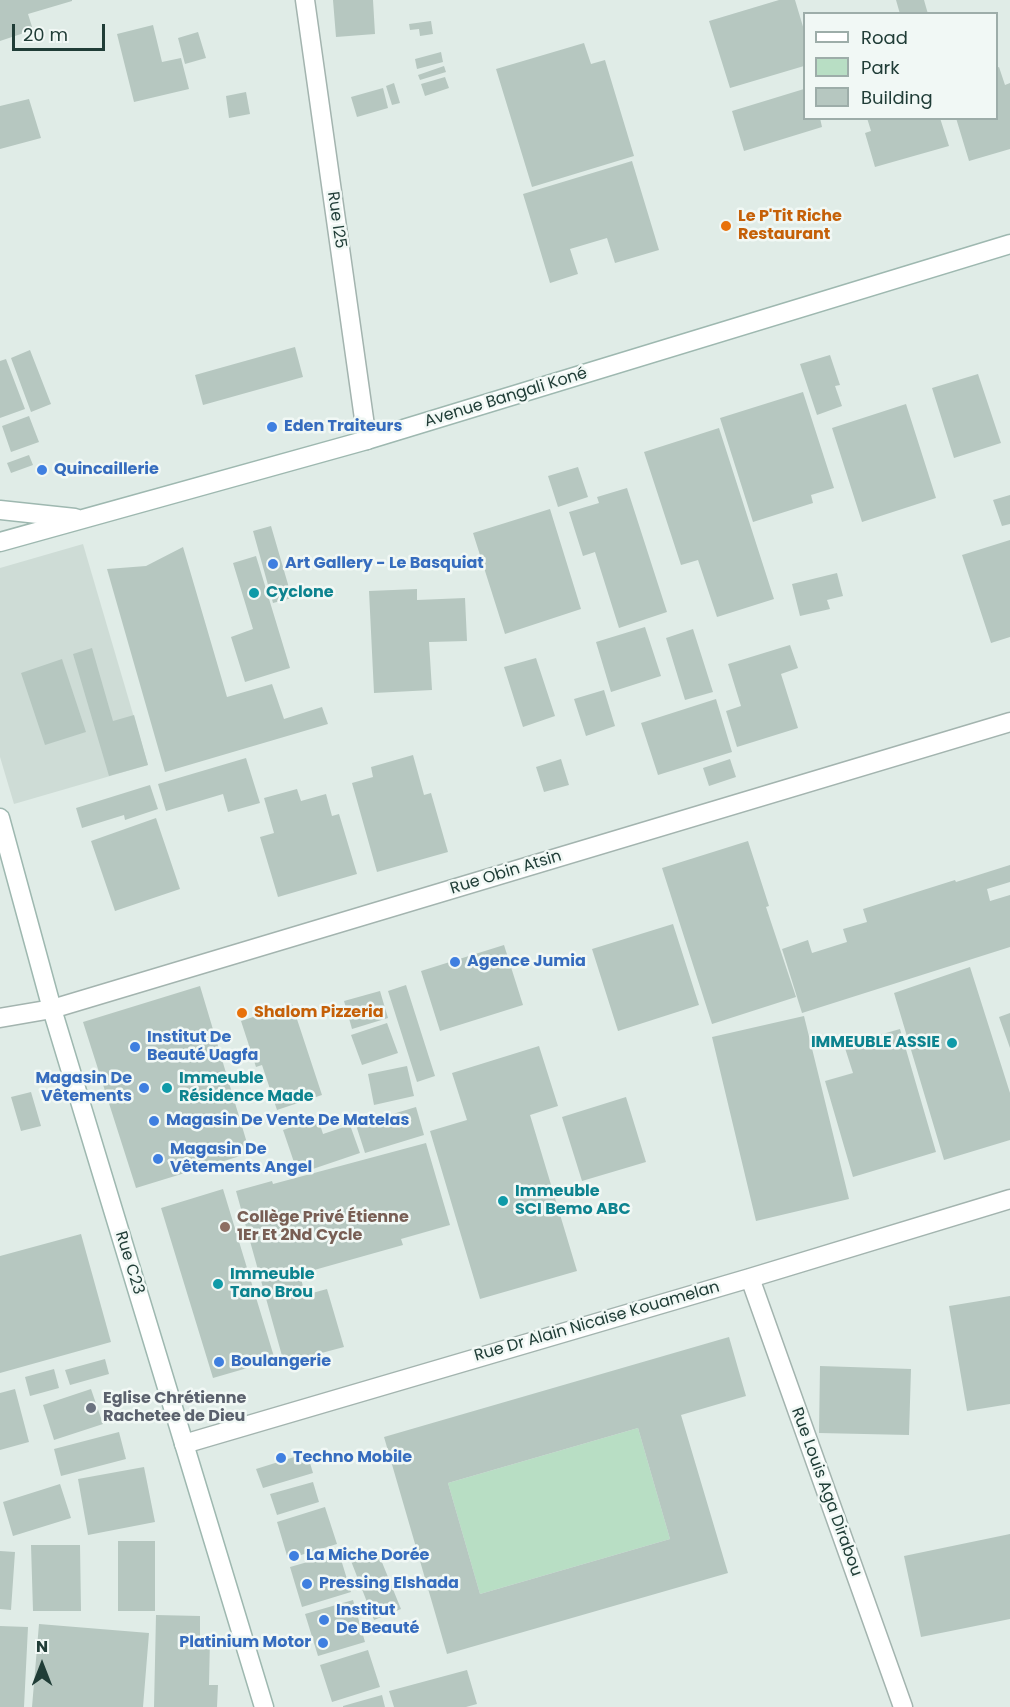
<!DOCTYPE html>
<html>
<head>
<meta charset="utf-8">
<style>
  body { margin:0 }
  #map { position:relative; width:1010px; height:1707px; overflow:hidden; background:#e0ece7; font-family:Poppins,sans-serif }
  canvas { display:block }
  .legend { position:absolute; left:803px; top:12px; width:195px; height:108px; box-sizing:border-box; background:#f1f8f5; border:2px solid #9dada9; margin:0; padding:8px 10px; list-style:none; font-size:18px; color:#203d37 }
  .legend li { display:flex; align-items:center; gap:12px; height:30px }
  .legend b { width:30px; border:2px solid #9dada9 }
  .north { position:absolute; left:12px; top:1635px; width:60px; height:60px; -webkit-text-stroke:4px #f1f8f5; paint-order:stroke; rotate:0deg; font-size:16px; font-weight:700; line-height:24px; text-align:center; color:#203d37 }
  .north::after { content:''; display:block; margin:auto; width:21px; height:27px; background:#203d37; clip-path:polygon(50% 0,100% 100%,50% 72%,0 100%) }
  .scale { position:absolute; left:12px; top:24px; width:93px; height:27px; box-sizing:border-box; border:3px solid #203d37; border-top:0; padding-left:8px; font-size:18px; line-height:21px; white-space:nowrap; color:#203d37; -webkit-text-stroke:4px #f1f8f5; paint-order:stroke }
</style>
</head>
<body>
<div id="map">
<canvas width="1010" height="1707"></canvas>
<ul class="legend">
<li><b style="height:8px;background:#fff"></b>Road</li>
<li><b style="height:16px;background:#b8dec4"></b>Park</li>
<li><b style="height:16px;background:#b6c7c0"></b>Building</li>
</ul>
<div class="north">N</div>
<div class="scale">20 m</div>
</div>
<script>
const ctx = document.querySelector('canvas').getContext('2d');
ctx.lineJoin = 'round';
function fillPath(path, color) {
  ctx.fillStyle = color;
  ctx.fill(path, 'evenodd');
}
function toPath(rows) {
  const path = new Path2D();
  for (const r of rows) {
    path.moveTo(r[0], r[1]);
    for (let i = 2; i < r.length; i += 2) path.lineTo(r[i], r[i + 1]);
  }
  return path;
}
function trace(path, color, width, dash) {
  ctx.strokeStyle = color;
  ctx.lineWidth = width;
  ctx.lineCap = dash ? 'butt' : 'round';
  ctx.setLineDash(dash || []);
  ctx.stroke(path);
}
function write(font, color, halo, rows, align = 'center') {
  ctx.font = font + ' Poppins,sans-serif';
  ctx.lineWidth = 5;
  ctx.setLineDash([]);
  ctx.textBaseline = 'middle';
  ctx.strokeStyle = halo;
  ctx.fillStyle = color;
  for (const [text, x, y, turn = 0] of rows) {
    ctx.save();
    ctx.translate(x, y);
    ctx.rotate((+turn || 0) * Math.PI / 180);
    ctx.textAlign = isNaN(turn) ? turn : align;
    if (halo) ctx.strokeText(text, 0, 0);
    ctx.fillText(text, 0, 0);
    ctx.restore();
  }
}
const built = toPath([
  [83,544,148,765,14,804,0,757,0,568]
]);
const green = toPath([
  [638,1428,670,1539,480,1594,448,1483]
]);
const building = toPath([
  [0,0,72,0,72,1,28,14,33,30,0,41],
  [333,0,373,0,375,34,336,37],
  [779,0,795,0,804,30,804,66,730,88,709,21],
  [896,0,924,0,928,14,900,14],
  [431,21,433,34,420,36,419,29,410,30,409,24],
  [153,25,162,62,181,58,189,89,134,102,117,34],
  [198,32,206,58,185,64,178,38],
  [584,43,591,64,605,60,634,156,532,187,496,69],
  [441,52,443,62,417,69,415,59],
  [444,66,446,72,420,80,418,75],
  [999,67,1005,85,1010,83,1010,149,969,161,956,118,996,118,996,68],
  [445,77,449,88,425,96,421,84],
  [394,83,400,103,392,105,386,86],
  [383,88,388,108,357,117,351,97],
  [804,89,804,118,820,118,822,127,744,151,732,111],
  [246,92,250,114,229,118,226,96],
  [29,99,41,138,0,149,0,106],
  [867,118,940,118,949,146,875,167,865,133,871,131],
  [632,161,659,250,615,263,607,238,570,249,578,274,550,283,523,194],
  [295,347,303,377,203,405,195,375],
  [30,350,51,404,31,412,11,358],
  [830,355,840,385,835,386,842,406,817,415,800,364],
  [6,359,25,409,0,418,0,361],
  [978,374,1001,443,954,458,932,388],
  [803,392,834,488,811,495,813,503,753,522,720,418],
  [906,404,936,498,862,522,832,428],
  [29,416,39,442,11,452,2,426],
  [719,428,774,599,717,617,698,560,681,565,644,452],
  [29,455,33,465,11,473,7,463],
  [578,467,588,497,558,507,548,476],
  [627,488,667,612,619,628,595,552,583,556,569,512,599,503,597,497],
  [1010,495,1010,524,1002,526,993,500],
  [550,509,581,609,505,634,473,533],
  [271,526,292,598,273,603,253,531],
  [1010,540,1010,637,991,643,962,555],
  [183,547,227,697,272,684,284,719,322,707,328,724,165,772,107,569,146,566],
  [256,556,290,668,245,682,231,637,253,629,233,563],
  [837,573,843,596,827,600,830,609,800,616,792,584],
  [417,589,417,600,465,598,467,641,429,642,432,690,374,693,369,591],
  [645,627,661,676,611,692,596,642],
  [693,629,713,692,685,700,666,638],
  [790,645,798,668,781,674,798,728,737,747,726,711,741,706,728,664],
  [92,648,113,721,134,715,148,765,109,776,73,654],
  [536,658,555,716,523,727,504,667],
  [62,659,86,732,45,745,21,673],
  [604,690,615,726,586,736,574,699],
  [716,699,732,752,658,775,641,723],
  [413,755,424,795,431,793,448,852,377,872,352,783,373,777,371,767],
  [246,758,260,803,228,812,223,794,166,811,158,784],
  [561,759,569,785,544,792,536,767],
  [730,759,736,777,709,786,703,768],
  [150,785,158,809,125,820,124,815,82,828,76,808],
  [297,789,301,801,326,794,332,816,339,814,357,874,278,897,260,837,274,833,264,798],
  [156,818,180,889,115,911,91,841],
  [748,841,769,906,766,907,796,997,712,1024,662,868],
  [1010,865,1010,882,987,889,990,901,1010,895,1010,947,802,1013,782,949,808,940,812,953,847,942,843,929,867,922,863,909,955,880,956,882],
  [673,924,699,1005,618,1031,592,949],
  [504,945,523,1005,440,1031,421,971],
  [970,967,1010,1093,1010,1140,944,1160,894,993],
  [406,985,435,1076,417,1082,388,991],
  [200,986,250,1153,136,1188,83,1022],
  [380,991,388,1018,352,1029,344,1001],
  [292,1004,322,1095,277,1110,262,1065,256,1067,241,1021],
  [1010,1013,1010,1048,999,1017],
  [804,1016,849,1199,756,1221,712,1037],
  [387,1023,398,1053,362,1065,351,1035],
  [900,1029,936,1152,853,1177,825,1081,853,1073,844,1045],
  [539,1046,558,1106,530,1115,577,1271,480,1299,430,1131,467,1120,452,1073],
  [407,1066,414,1096,374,1105,368,1074],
  [31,1092,41,1126,21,1131,11,1097],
  [626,1097,646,1162,582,1181,562,1117],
  [416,1107,424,1135,365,1153,356,1125],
  [318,1118,323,1134,350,1125,360,1153,298,1174,283,1130],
  [426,1143,450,1225,401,1239,403,1245,300,1274,305,1295,327,1289,344,1347,284,1363,236,1191,272,1181,273,1184],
  [223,1189,275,1360,213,1378,161,1208],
  [81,1234,111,1342,0,1373,0,1256],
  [1010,1296,1010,1404,967,1411,949,1306],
  [729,1337,746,1396,681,1415,728,1573,447,1654,384,1437],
  [638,1428,670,1539,480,1594,448,1483],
  [105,1359,109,1374,70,1385,65,1370],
  [820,1366,911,1369,909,1435,819,1433],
  [54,1369,59,1388,30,1396,25,1377],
  [15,1389,29,1442,0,1450,0,1393],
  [91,1389,103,1424,54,1440,43,1405],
  [119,1432,126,1459,61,1476,54,1449],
  [307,1453,313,1473,263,1488,256,1469],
  [144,1467,155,1522,88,1535,78,1479],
  [313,1482,319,1502,277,1515,270,1494],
  [60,1484,71,1518,13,1536,3,1502],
  [325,1507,337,1544,288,1559,277,1522],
  [1010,1534,1010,1619,921,1637,904,1556],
  [118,1541,155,1541,155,1611,118,1611],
  [31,1545,80,1545,81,1611,33,1611],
  [377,1550,401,1609,374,1620,351,1561],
  [0,1551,15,1552,11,1610,0,1609],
  [339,1553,351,1592,302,1607,290,1567],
  [353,1600,365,1642,318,1656,305,1614],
  [156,1615,200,1616,200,1639,210,1639,209,1685,218,1685,217,1707,154,1707],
  [39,1624,149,1633,143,1707,32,1707],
  [0,1626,28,1627,24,1707,0,1707],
  [368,1650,380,1687,332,1702,320,1665],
  [467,1670,477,1704,466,1707,394,1707,389,1691],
  [382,1695,385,1707,343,1707,343,1706]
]);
const street = toPath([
  [305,0,367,440],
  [0,1018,52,1009,1010,722],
  [750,1278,903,1707],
  [184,1444,750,1278,1010,1199]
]);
const secondary = toPath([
  [0,510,75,518],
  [0,542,367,440,1010,244],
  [0,818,52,1009,264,1707]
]);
const markers = [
  [726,226,6,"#e8710a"],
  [272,427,6,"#3f7fe0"],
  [42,470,6,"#3f7fe0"],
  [273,564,6,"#3f7fe0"],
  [254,593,6,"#0f9aa8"],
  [455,962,6,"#3f7fe0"],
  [242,1013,6,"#e8710a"],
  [952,1043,6,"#0f9aa8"],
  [135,1047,6,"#3f7fe0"],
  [144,1088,6,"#3f7fe0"],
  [167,1088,6,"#0f9aa8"],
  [154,1121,6,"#3f7fe0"],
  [158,1159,6,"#3f7fe0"],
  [503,1201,6,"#0f9aa8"],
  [225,1227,6,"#8d6e63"],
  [218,1284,6,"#0f9aa8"],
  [219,1362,6,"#3f7fe0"],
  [91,1408,6,"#6b7280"],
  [281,1458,6,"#3f7fe0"],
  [294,1556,6,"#3f7fe0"],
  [307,1584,6,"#3f7fe0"],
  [324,1620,6,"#3f7fe0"],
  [323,1643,6,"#3f7fe0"]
];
const foodNames = [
  ["Le P'Tit Riche",738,217],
  ["Restaurant",738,235],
  ["Shalom Pizzeria",254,1013]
];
const streetNames = [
  ["Rue I25",336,220,82],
  ["Avenue Bangali Koné",506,398,-17],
  ["Rue Obin Atsin",506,873,-17],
  ["Rue C23",129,1263,73],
  ["Rue Dr Alain Nicaise Kouamelan",597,1322,-16],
  ["Rue Louis Aga Dirabou",826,1492,70]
];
const shopNames = [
  ["Eden Traiteurs",284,427],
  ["Quincaillerie",54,470],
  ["Art Gallery - Le Basquiat",285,564],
  ["Agence Jumia",467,962],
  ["Institut De",147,1038],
  ["Beauté Uagfa",147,1056],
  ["Magasin De",132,1079,"right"],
  ["Vêtements",132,1097,"right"],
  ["Magasin De Vente De Matelas",166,1121],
  ["Magasin De",170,1150],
  ["Vêtements Angel",170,1168],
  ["Boulangerie",231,1362],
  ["Techno Mobile",293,1458],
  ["La Miche Dorée",306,1556],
  ["Pressing Elshada",319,1584],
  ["Institut",336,1611],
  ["De Beauté",336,1629],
  ["Platinium Motor",311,1643,"right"]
];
const cultureNames = [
  ["Cyclone",266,593],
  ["IMMEUBLE ASSIE",940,1043,"right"],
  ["Immeuble",179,1079],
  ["Résidence Made",179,1097],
  ["Immeuble",515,1192],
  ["SCI Bemo ABC",515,1210],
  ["Immeuble",230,1275],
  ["Tano Brou",230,1293]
];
const educationNames = [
  ["Collège Privé Étienne",237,1218],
  ["1Er Et 2Nd Cycle",237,1236]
];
const worshipNames = [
  ["Eglise Chrétienne",103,1399],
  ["Rachetee de Dieu",103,1417]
];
fillPath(built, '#cedcd6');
fillPath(green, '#b8dec4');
fillPath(building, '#b6c7c0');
trace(street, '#a3b4af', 21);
trace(secondary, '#9eb8b0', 21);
trace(street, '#fff', 18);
trace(secondary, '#fff', 18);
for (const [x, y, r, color] of markers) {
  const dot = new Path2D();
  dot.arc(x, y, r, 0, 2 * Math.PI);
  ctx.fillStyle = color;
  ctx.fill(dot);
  trace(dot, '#f1f8f5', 2);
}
write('bold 16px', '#c56008', '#f1f8f5', foodNames, 'left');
write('16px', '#203d37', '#f1f8f5', streetNames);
write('bold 16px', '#366cbe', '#f1f8f5', shopNames, 'left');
write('bold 16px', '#0d838f', '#f1f8f5', cultureNames, 'left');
write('bold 16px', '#785e54', '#f1f8f5', educationNames, 'left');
write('bold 16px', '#5b616d', '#f1f8f5', worshipNames, 'left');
</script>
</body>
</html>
